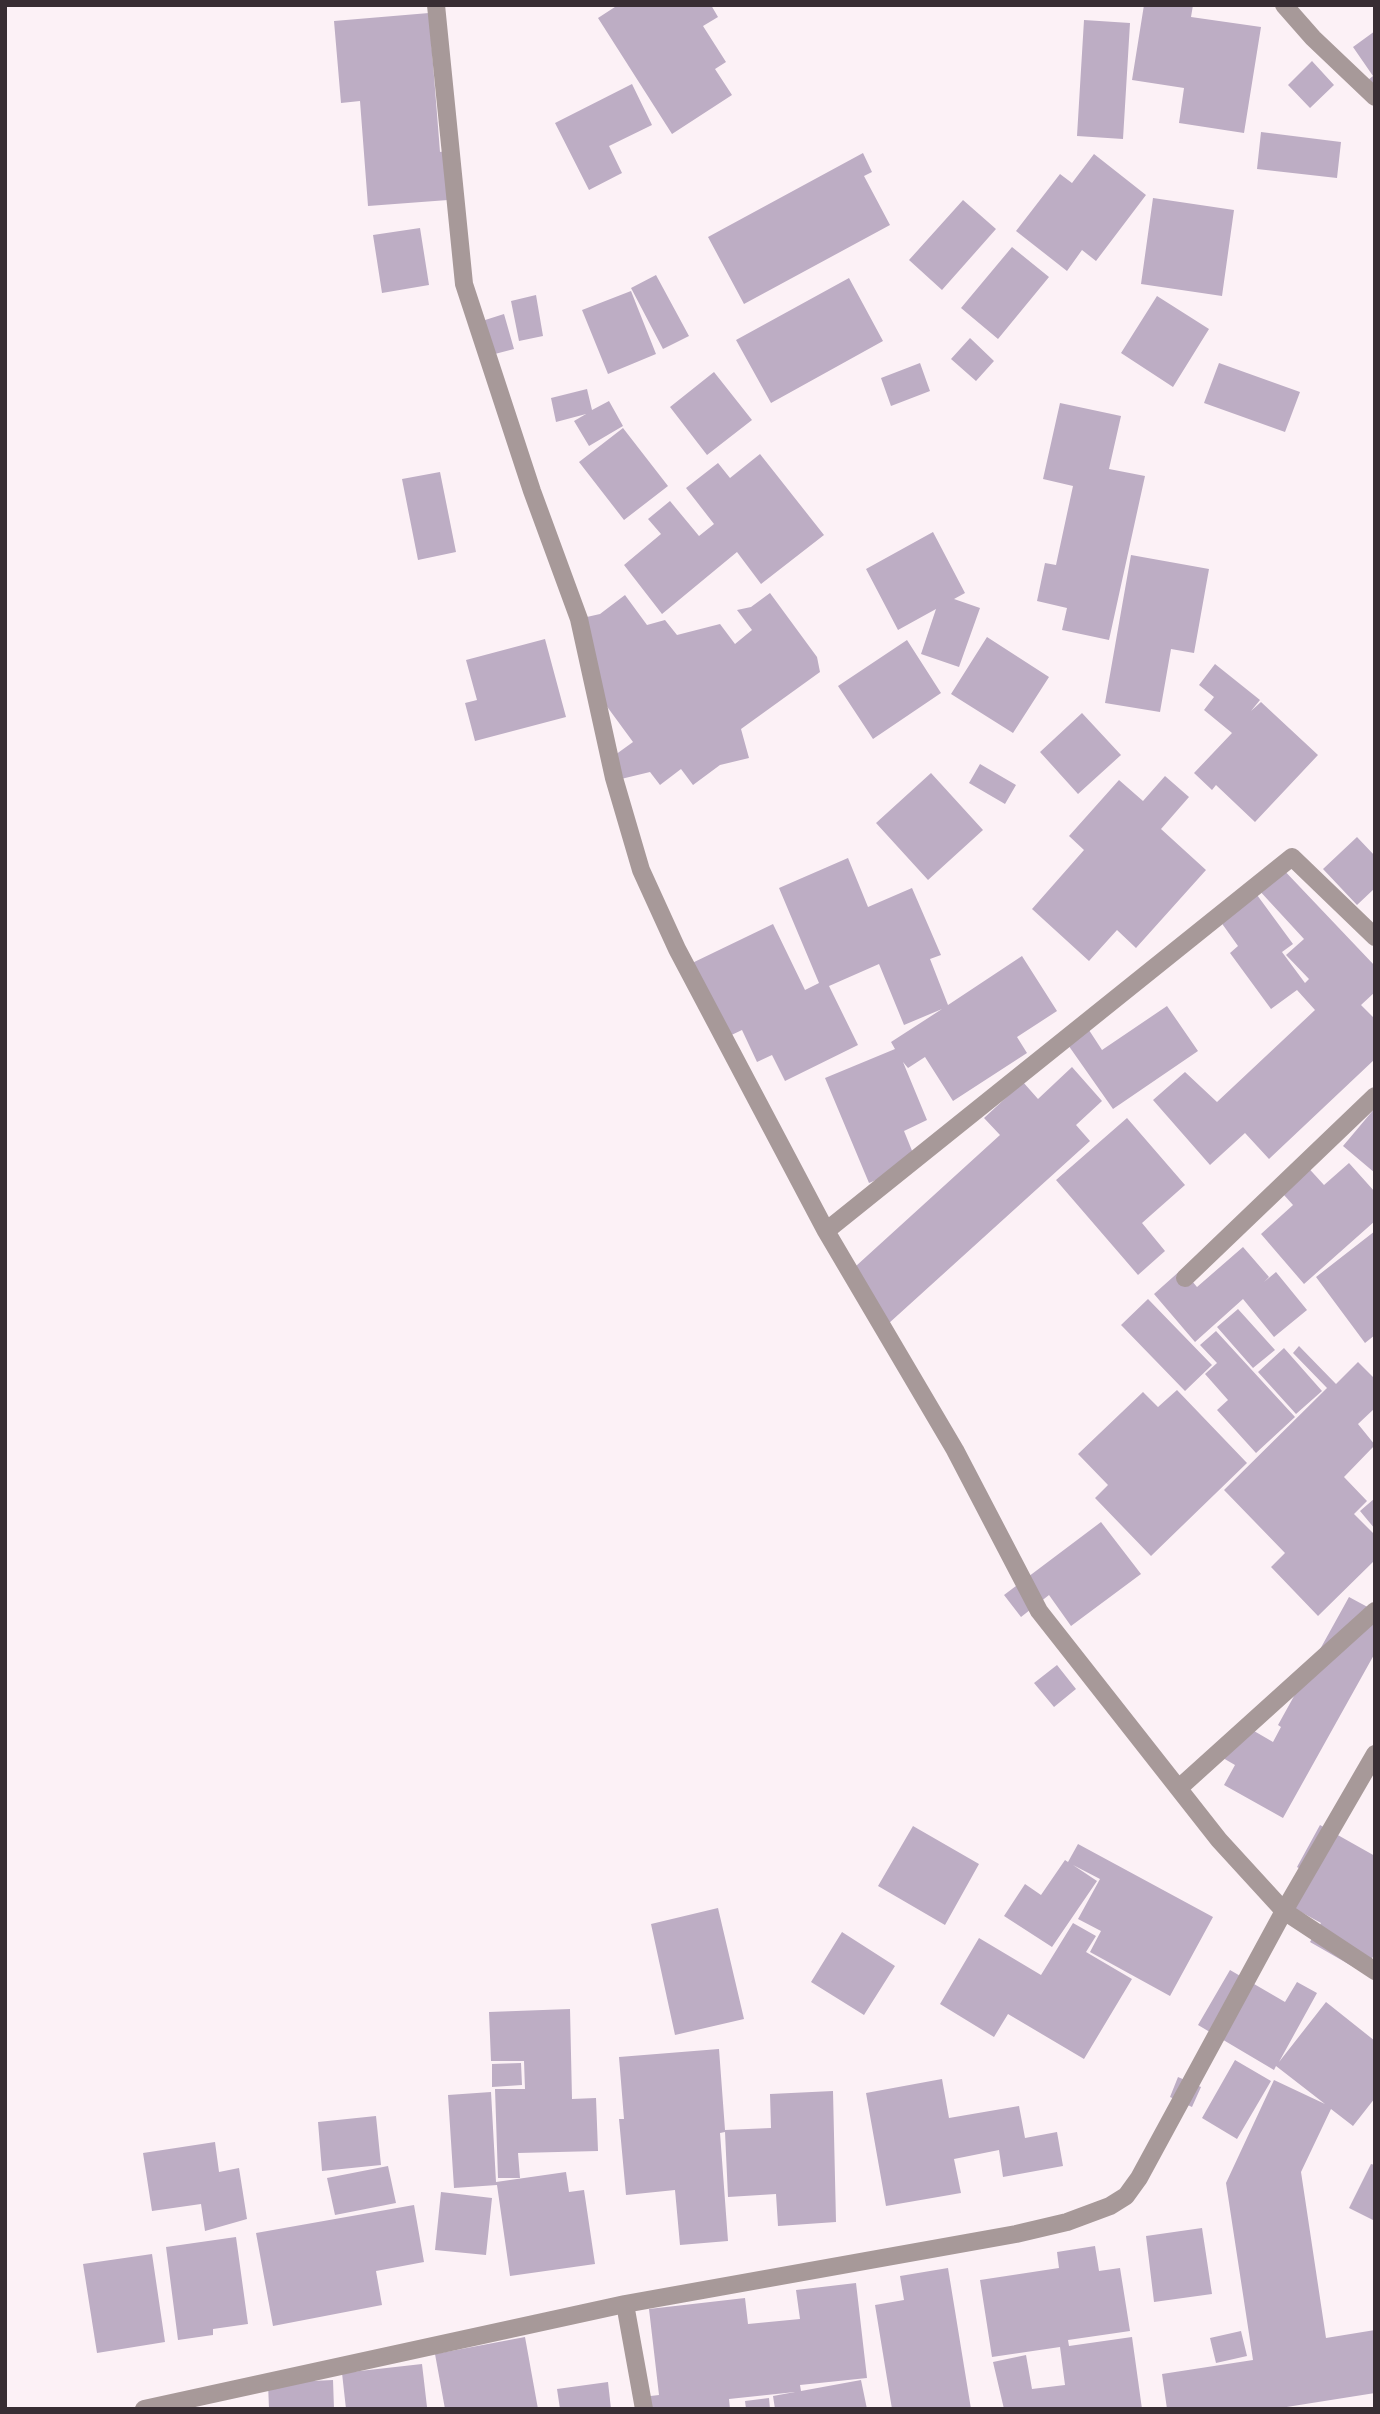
<!DOCTYPE html>
<html>
<head>
<meta charset="utf-8">
<style>
  body { margin:0 }
  #map { position:relative; width:1380px; height:2414px; overflow:hidden; background:#fcf1f6; font-family:"Source Sans 3",sans-serif }
  canvas { display:block }
  .frame { position:absolute; inset:0; border:7px solid #382d33; pointer-events:none }
</style>
</head>
<body>
<div id="map">
<canvas width="1380" height="2414"></canvas>
<div class="frame"></div>
</div>
<script>
const ctx = document.querySelector('canvas').getContext('2d');
ctx.lineJoin = 'round';
function fillPath(path, color) {
  ctx.fillStyle = color;
  ctx.fill(path, 'evenodd');
}
function toPath(rows) {
  const path = new Path2D();
  for (const r of rows) {
    path.moveTo(r[0], r[1]);
    for (let i = 2; i < r.length; i += 2) path.lineTo(r[i], r[i + 1]);
  }
  return path;
}
function trace(path, color, width, dash) {
  ctx.strokeStyle = color;
  ctx.lineWidth = width;
  ctx.lineCap = dash ? 'butt' : 'round';
  ctx.setLineDash(dash || []);
  ctx.stroke(path);
}
const building = toPath([
  [618,5,711,5,718,17,703,26,726,62,715,69,732,95,672,134,598,18],
  [1144,5,1193,5,1191,17,1261,27,1244,133,1179,123,1184,88,1132,80],
  [429,13,440,152,445,151,448,200,368,206,360,101,341,103,334,21],
  [1084,20,1130,23,1123,139,1077,136],
  [1375,31,1375,89,1368,80,1373,76,1353,47],
  [1312,61,1334,85,1310,108,1288,85],
  [632,84,652,125,609,146,622,173,589,190,555,123],
  [1261,132,1341,142,1337,178,1257,169],
  [863,153,872,172,864,176,890,225,744,304,708,237],
  [1094,154,1146,195,1096,261,1082,250,1067,271,1016,231,1060,174,1072,183],
  [1153,198,1234,210,1222,296,1141,284],
  [963,200,996,229,942,290,909,260],
  [420,228,429,285,382,293,373,235],
  [1012,247,1049,277,998,339,961,308],
  [656,275,689,336,663,349,631,288],
  [849,278,883,341,771,403,736,340],
  [631,291,656,354,608,374,582,310],
  [536,295,543,336,519,341,511,301],
  [1157,296,1209,329,1173,387,1121,353],
  [504,314,514,349,491,355,482,321],
  [970,338,994,361,976,381,951,359],
  [920,363,930,391,891,406,881,378],
  [1219,363,1300,392,1285,432,1204,403],
  [714,372,752,420,707,455,670,407],
  [587,389,592,410,609,401,623,426,589,446,574,421,586,414,556,422,551,398],
  [1060,403,1121,416,1109,469,1145,476,1109,640,1062,630,1067,608,1037,601,1045,563,1056,565,1073,486,1043,479],
  [623,428,668,486,624,520,579,462],
  [760,454,824,535,761,584,737,552,662,614,624,565,661,534,648,519,670,501,699,536,714,524,686,488,718,463,730,478],
  [440,472,456,552,418,560,402,479],
  [933,532,965,593,954,599,980,608,959,667,921,654,936,609,898,630,866,569],
  [1131,555,1209,569,1194,653,1171,649,1160,712,1105,703],
  [770,593,817,657,820,672,741,729,749,758,720,765,693,785,681,769,660,785,650,772,621,779,615,755,633,742,600,697,578,619,600,614,625,595,647,625,665,620,677,635,720,624,735,644,752,630,737,610,751,607],
  [987,637,1049,677,1013,733,951,694],
  [545,639,566,717,475,741,465,703,477,700,466,660],
  [907,640,941,693,873,739,838,686],
  [1215,664,1260,700,1251,711,1261,702,1318,755,1255,822,1216,785,1212,790,1194,773,1232,733,1204,710,1214,697,1199,685],
  [1082,713,1121,755,1078,794,1040,752],
  [980,764,1016,785,1005,804,969,783],
  [931,773,983,830,928,880,876,823],
  [1165,776,1189,797,1161,829,1206,870,1136,948,1117,930,1089,961,1032,909,1084,850,1069,836,1119,780,1143,801],
  [1357,837,1375,856,1375,888,1357,905,1323,869],
  [848,858,868,907,912,888,941,955,930,959,948,1005,1022,956,1057,1011,1017,1037,1027,1053,953,1101,925,1057,908,1068,903,1062,927,1120,904,1131,917,1163,869,1183,825,1078,895,1049,891,1042,942,1009,904,1025,879,964,829,986,858,1045,785,1081,772,1055,757,1062,742,1030,723,1039,688,965,773,924,805,990,819,983,779,888],
  [1280,866,1375,966,1375,992,1361,1005,1375,1019,1375,1059,1269,1159,1245,1133,1210,1165,1153,1100,1185,1072,1217,1102,1315,1010,1297,990,1271,1009,1230,953,1238,946,1213,911,1249,884,1293,944,1282,952,1305,983,1309,979,1286,955,1304,939,1257,888],
  [1167,1006,1198,1051,1113,1109,1066,1042,1087,1027,1102,1050],
  [1072,1067,1102,1101,1076,1125,1090,1141,888,1324,845,1276,1000,1135,984,1118,1023,1082,1038,1099],
  [1375,1108,1375,1173,1343,1146],
  [1127,1118,1185,1185,1142,1223,1165,1251,1138,1275,1056,1180],
  [1303,1162,1324,1185,1349,1163,1375,1192,1375,1221,1304,1284,1261,1234,1293,1205,1275,1185],
  [1375,1231,1375,1335,1365,1343,1316,1277],
  [1243,1247,1269,1277,1264,1282,1276,1272,1307,1310,1274,1337,1243,1299,1195,1342,1154,1294,1182,1269,1197,1287],
  [1148,1299,1212,1365,1185,1391,1121,1325],
  [1238,1309,1275,1350,1253,1368,1217,1327],
  [1216,1331,1295,1417,1256,1453,1217,1410,1228,1400,1205,1374,1217,1363,1200,1345],
  [1299,1346,1336,1384,1358,1362,1375,1379,1375,1408,1358,1424,1375,1445,1344,1477,1367,1501,1354,1514,1375,1535,1375,1560,1318,1616,1271,1567,1285,1553,1224,1490,1327,1388,1293,1353],
  [1284,1348,1322,1391,1296,1414,1258,1372],
  [1177,1390,1247,1463,1151,1556,1095,1498,1108,1485,1078,1454,1143,1392,1158,1407],
  [1375,1498,1375,1529,1360,1511],
  [1101,1522,1141,1574,1071,1626,1049,1595,1021,1617,1004,1595],
  [1349,1597,1375,1611,1375,1653,1283,1818,1224,1785,1235,1765,1223,1758,1242,1724,1273,1742,1281,1727,1278,1725],
  [1057,1665,1076,1689,1054,1707,1034,1683],
  [1320,1825,1375,1856,1375,1953,1364,1973,1310,1942,1321,1923,1290,1906,1308,1874,1297,1867],
  [913,1826,979,1864,945,1925,878,1886],
  [1078,1844,1213,1917,1170,1996,1090,1952,1101,1931,1078,1919,1100,1879,1073,1865,1097,1881,1052,1947,1004,1916,1025,1884,1041,1895,1065,1860,1068,1862],
  [718,1908,744,2019,675,2035,651,1924],
  [1073,1923,1096,1936,1086,1952,1132,1979,1084,2059,1008,2014,994,2037,940,2004,979,1938,1041,1975],
  [842,1932,895,1966,864,2015,811,1982],
  [1230,1970,1285,2002,1297,1982,1317,1993,1279,2062,1326,2002,1375,2041,1375,2098,1353,2126,1331,2109,1301,2172,1326,2338,1375,2330,1375,2393,1274,2409,1167,2409,1162,2374,1253,2360,1226,2183,1274,2080,1325,2104,1276,2066,1274,2070,1198,2025],
  [570,2009,572,2099,596,2098,598,2151,518,2153,520,2178,498,2178,495,2089,525,2089,524,2061,491,2061,489,2012],
  [719,2049,725,2130,771,2128,770,2094,833,2091,836,2222,778,2226,776,2194,728,2197,725,2132,720,2133,728,2241,680,2245,675,2190,626,2195,619,2119,624,2119,619,2057],
  [1235,2060,1271,2081,1237,2139,1202,2118],
  [521,2063,522,2085,492,2087,492,2064],
  [1178,2077,1201,2087,1192,2107,1170,2097],
  [942,2079,949,2118,1019,2106,1025,2138,1057,2132,1063,2166,1003,2177,999,2150,954,2159,961,2193,886,2206,866,2093],
  [491,2092,496,2182,566,2172,569,2192,584,2190,595,2264,510,2276,497,2185,454,2188,448,2095],
  [376,2116,381,2165,322,2171,318,2122],
  [215,2142,219,2172,239,2168,247,2219,205,2231,201,2204,152,2211,143,2153],
  [1371,2164,1375,2165,1375,2221,1349,2208],
  [388,2166,396,2203,335,2215,327,2178],
  [441,2192,492,2198,486,2255,435,2250],
  [414,2205,424,2262,376,2271,382,2305,273,2326,256,2233],
  [1202,2228,1212,2294,1154,2302,1146,2236],
  [236,2237,248,2324,213,2329,213,2335,178,2340,166,2247],
  [1095,2246,1099,2271,1120,2268,1130,2331,1068,2340,1069,2346,1132,2337,1142,2409,1004,2409,993,2362,1026,2355,1032,2389,1065,2385,1060,2347,992,2357,980,2280,1059,2268,1057,2252],
  [152,2254,165,2342,97,2353,83,2264],
  [948,2268,971,2409,892,2409,875,2305,904,2300,900,2276],
  [856,2283,867,2378,800,2385,801,2391,861,2380,867,2409,775,2409,773,2396,795,2392,729,2399,730,2409,643,2409,642,2397,659,2395,649,2309,745,2298,748,2324,800,2319,796,2290],
  [1241,2331,1247,2356,1216,2363,1210,2338],
  [525,2337,538,2409,445,2409,435,2354],
  [422,2364,427,2407,346,2409,342,2373],
  [333,2380,334,2409,269,2409,268,2383],
  [608,2382,611,2409,560,2409,557,2389],
  [769,2398,770,2409,746,2409,745,2401]
]);
const minor = toPath([
  [436,5,464,284,532,491,579,619,614,778,641,870,677,949,826,1231,955,1450,1039,1611,1219,1840,1284,1911,1375,1971],
  [1284,5,1313,38,1375,97],
  [826,1231,1292,857,1375,937],
  [1185,1278,1375,1096],
  [1179,1788,1375,1611],
  [625,2304,644,2409],
  [144,2409,625,2304,1016,2234,1067,2222,1110,2206,1126,2196,1139,2178,1284,1911,1375,1754]
]);
fillPath(building, '#bdadc4');
trace(minor, '#a79999', 18);
</script>
</body>
</html>
